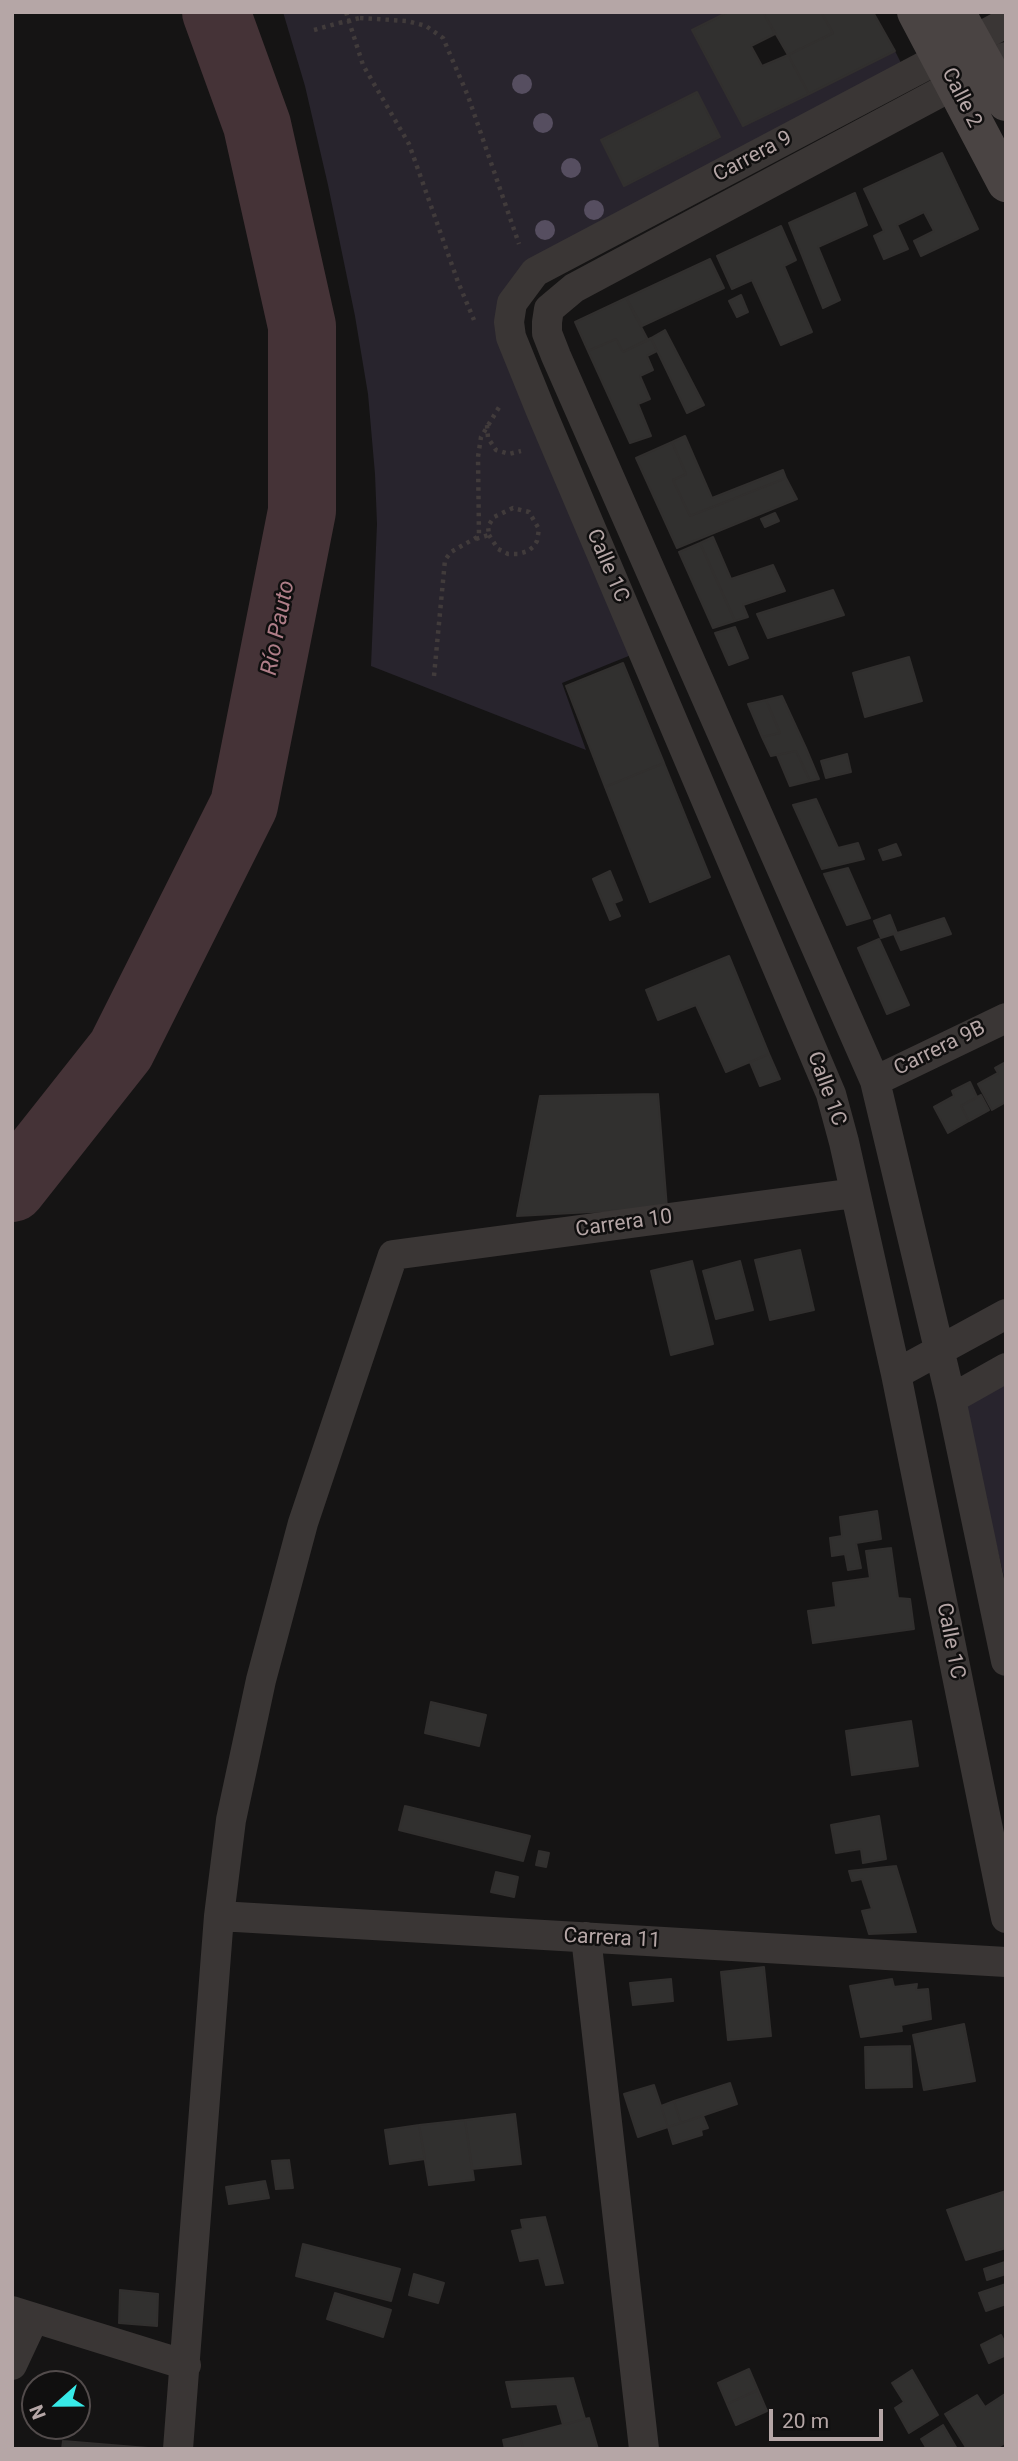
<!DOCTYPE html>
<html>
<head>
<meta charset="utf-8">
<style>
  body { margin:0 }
  #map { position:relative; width:1018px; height:2461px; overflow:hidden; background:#151414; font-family:Roboto,sans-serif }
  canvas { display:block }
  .frame { position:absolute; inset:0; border:14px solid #b5a6a6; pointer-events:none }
  .north { position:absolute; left:21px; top:2370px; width:70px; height:70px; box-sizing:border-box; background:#100f0f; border:2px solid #524b4b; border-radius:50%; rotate:249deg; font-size:19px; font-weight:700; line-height:28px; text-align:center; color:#b5a6a6 }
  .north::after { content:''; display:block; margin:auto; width:24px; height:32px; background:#37eae8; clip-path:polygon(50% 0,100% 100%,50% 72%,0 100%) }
  .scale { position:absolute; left:769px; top:2409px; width:114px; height:32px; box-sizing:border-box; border:4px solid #b5a6a6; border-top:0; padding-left:9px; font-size:21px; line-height:24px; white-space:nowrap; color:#b5a6a6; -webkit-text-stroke:5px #100f0f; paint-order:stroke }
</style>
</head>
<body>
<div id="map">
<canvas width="1018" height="2461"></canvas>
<div class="frame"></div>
<div class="north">N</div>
<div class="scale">20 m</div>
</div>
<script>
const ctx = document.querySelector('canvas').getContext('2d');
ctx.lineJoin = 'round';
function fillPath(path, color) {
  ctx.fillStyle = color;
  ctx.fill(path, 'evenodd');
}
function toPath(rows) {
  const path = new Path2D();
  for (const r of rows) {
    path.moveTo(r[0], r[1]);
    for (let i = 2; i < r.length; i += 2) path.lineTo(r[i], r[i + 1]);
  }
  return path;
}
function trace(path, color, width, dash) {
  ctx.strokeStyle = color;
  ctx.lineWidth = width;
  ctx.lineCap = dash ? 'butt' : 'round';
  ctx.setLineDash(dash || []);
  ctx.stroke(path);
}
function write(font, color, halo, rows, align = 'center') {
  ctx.font = font + ' Roboto,sans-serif';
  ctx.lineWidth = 5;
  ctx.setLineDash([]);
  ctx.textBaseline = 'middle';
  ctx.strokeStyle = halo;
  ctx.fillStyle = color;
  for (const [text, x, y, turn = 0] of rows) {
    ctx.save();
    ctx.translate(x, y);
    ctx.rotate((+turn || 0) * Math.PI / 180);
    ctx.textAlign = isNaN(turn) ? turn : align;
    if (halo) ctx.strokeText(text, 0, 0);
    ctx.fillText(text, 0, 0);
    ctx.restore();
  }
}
const green = toPath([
  [283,12,728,12,692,30,744,126,895,51,904,69,508,298,636,653,562,683,586,750,371,666,377,524,375,474,368,394,355,316,328,185,305,86],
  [697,92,720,138,624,186,601,140],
  [1006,1380,1006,1585,962,1404]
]);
const river = toPath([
  [12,1188,121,1050,244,805,302,511,302,326,257,125,216,12]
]);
const building = toPath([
  [728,12,763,12,775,34,751,46,762,66,788,55,809,94,743,126,692,30,728,12],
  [763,12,821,12,833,33,788,55,763,12],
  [821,12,873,12,895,51,809,94,788,55,833,33,821,12],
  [697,92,720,137,624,186,601,140,697,92],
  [942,153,978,229,921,256,914,241,934,231,924,212,897,225,908,249,884,259,874,236,884,231,864,189,942,153],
  [855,193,867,225,818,247,840,300,823,308,789,223,855,193],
  [781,226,796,260,784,266,812,332,781,345,752,280,732,289,717,256,781,226],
  [710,259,724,288,642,326,626,298,710,259],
  [741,295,748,312,737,317,729,301,741,295],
  [626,298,648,340,623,352,616,339,588,351,575,322,626,298],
  [665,330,704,405,687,413,651,338,665,330],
  [651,338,657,351,647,356,653,370,640,376,650,399,638,404,651,436,630,443,588,351,616,339,623,352,651,338],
  [685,436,712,498,783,470,786,478,690,516,673,480,686,474,672,442,685,436],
  [672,442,686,474,673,480,690,516,786,478,797,499,677,548,636,458,672,442],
  [775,513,779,521,765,527,761,519,775,513],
  [713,537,731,579,773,565,785,591,743,605,748,617,735,621,700,543,713,537],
  [700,543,735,621,713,628,679,552,700,543],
  [833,590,844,615,768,638,757,614,833,590],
  [735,627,748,658,729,665,715,633,735,627],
  [909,657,922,701,865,717,853,673,909,657],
  [623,663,664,763,605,787,566,686,623,663],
  [782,696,806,748,819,779,810,781,796,751,771,756,762,737,780,733,766,700,782,696],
  [766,700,780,733,762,737,748,704,766,700],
  [796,751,810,781,790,786,777,755,796,751],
  [847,754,851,772,826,778,821,761,847,754],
  [664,763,710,877,650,902,605,787,664,763],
  [816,799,838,848,858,843,864,859,822,869,793,805,816,799],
  [896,844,901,855,883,860,879,850,896,844],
  [848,868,870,918,847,925,824,874,848,868],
  [610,871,622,900,614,903,620,916,610,920,593,879,610,871],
  [890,915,897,933,881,938,874,921,890,915],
  [944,918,951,934,901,950,894,934,944,918],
  [879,939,909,1005,887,1014,858,948,879,939],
  [729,956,769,1054,726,1072,696,1005,658,1020,646,990,729,956],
  [769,1054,780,1079,760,1086,750,1062,769,1054],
  [1006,1062,1006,1102,992,1110,978,1084,998,1073,995,1068,1006,1062],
  [970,1082,977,1097,961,1106,969,1121,948,1133,934,1107,954,1096,952,1091,970,1082],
  [658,1094,667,1208,517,1216,540,1096,658,1094],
  [981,1095,989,1110,969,1121,961,1106,981,1095],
  [800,1250,814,1310,770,1320,755,1260,800,1250],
  [692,1261,713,1344,671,1355,651,1271,692,1261],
  [740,1261,753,1310,716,1319,703,1271,740,1261],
  [877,1511,881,1539,856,1543,861,1568,848,1570,845,1554,832,1556,830,1538,842,1536,840,1517,877,1511],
  [891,1548,898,1598,910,1599,914,1629,813,1643,808,1611,836,1607,833,1583,870,1578,866,1551,891,1548],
  [431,1702,486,1715,479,1746,425,1733,431,1702],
  [911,1721,918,1766,852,1775,846,1731,911,1721],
  [405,1806,530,1836,523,1861,399,1830,405,1806],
  [879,1816,886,1859,863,1863,861,1849,836,1853,831,1825,879,1816],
  [539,1851,549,1853,546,1867,536,1865,539,1851],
  [896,1866,916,1932,869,1934,862,1911,872,1909,862,1879,852,1881,849,1871,896,1866],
  [496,1872,518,1877,514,1897,491,1892,496,1872],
  [764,1967,771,2036,728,2040,721,1972,764,1967],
  [671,1979,673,2001,633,2005,630,1983,671,1979],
  [892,1979,894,1987,917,1984,916,1990,928,1989,931,2019,901,2025,902,2031,861,2037,850,1986,892,1979],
  [964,2024,975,2081,924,2090,913,2035,964,2024],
  [910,2046,912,2087,866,2088,865,2047,910,2046],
  [730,2083,737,2104,681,2123,674,2101,730,2083],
  [654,2085,668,2127,638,2137,624,2094,654,2085],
  [674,2101,681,2123,668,2127,661,2106,674,2101],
  [515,2114,521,2164,472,2169,465,2120,515,2114],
  [703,2116,708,2128,701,2130,702,2135,673,2144,668,2127,703,2116],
  [465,2120,474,2180,429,2185,419,2125,465,2120],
  [419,2125,425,2159,390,2164,385,2130,419,2125],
  [289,2160,293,2188,276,2189,272,2161,289,2160],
  [265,2181,269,2198,229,2204,226,2187,265,2181],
  [1006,2191,1006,2248,966,2260,947,2210,1006,2191],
  [545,2217,563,2283,546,2285,539,2258,520,2261,512,2231,523,2229,521,2220,545,2217],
  [303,2244,400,2269,391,2301,296,2276,303,2244],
  [1005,2262,1006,2274,987,2280,984,2269,1005,2262],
  [414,2274,444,2283,438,2303,409,2295,414,2274],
  [1006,2284,1006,2304,986,2311,979,2293,1006,2284],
  [120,2290,158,2294,157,2326,119,2323,120,2290],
  [335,2293,391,2310,383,2337,327,2319,335,2293],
  [1001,2335,1006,2345,1006,2355,989,2363,981,2345,1001,2335],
  [749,2369,758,2390,727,2404,718,2383,749,2369],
  [912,2370,938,2415,909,2433,895,2408,904,2402,892,2383,912,2370],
  [573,2378,585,2419,563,2425,557,2404,512,2407,506,2382,573,2378],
  [758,2390,767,2411,736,2425,727,2404,758,2390],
  [1005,2394,1006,2442,996,2449,967,2449,945,2414,977,2395,985,2407,1005,2394],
  [589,2418,598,2449,523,2449,520,2436,589,2418],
  [943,2425,957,2449,927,2449,921,2439,943,2425],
  [520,2436,523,2449,505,2449,503,2440,520,2436],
  [63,2441,148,2448,148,2449,62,2449,63,2441]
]);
const path = toPath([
  [346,12,363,65,409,144,458,282,474,320],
  [360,18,407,21,426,26,443,38,468,96,519,244],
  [314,30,339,23],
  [487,425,488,438,496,450,509,454,521,451],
  [476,539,489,535,488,526,494,517,513,508,529,512,539,529,537,541,533,547,528,551,518,554,508,554,498,549,489,535],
  [434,676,445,560,451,552,479,536,478,457,481,437,501,404]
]);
const street = toPath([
  [1006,23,535,272,512,303,509,322,511,337,541,411,831,1094,844,1142,896,1374,1006,1918],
  [1006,57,574,288,549,309,547,322,547,333,556,356,875,1081,951,1399,1006,1661],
  [875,1081,1006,1018],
  [896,1374,1006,1314],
  [951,1399,1006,1368],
  [219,1916,1006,1962],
  [586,1937,644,2449],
  [12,2311,186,2365],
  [12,2365,34,2318],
  [178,2449,219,1916,231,1820,261,1680,303,1523,393,1255,855,1193]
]);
const secondary = toPath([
  [916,12,1006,183],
  [956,12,1006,102]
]);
const pathBridge = toPath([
  [339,23,360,18]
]);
const trees = [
  [522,84],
  [543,123],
  [571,168],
  [594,210],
  [545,230]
];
const streetNames = [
  ["Calle 2",961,98,63],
  ["Carrera 9",753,157,-28],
  ["Calle 1C",607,566,67],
  ["Carrera 9B",940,1049,-26],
  ["Calle 1C",826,1089,70],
  ["Carrera 10",624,1224,-8],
  ["Calle 1C",950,1641,79],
  ["Carrera 11",612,1939,3]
];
const waterNames = [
  ["Río Pauto",279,628,-79]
];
fillPath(green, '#28242d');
trace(river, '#453337', 68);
fillPath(building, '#31302f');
trace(building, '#312f2e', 2);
trace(path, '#413b3b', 4.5, [3.5, 5]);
trace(street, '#3a3635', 30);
trace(secondary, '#4a4443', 38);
trace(pathBridge, '#413b3b', 4.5, [3.5, 5]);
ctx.fillStyle = '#564e60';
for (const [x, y] of trees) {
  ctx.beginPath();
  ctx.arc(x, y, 10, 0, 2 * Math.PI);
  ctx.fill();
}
write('21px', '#b5a6a6', '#100f0f', streetNames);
write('italic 23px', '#af7e88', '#100f0f', waterNames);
</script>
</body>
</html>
